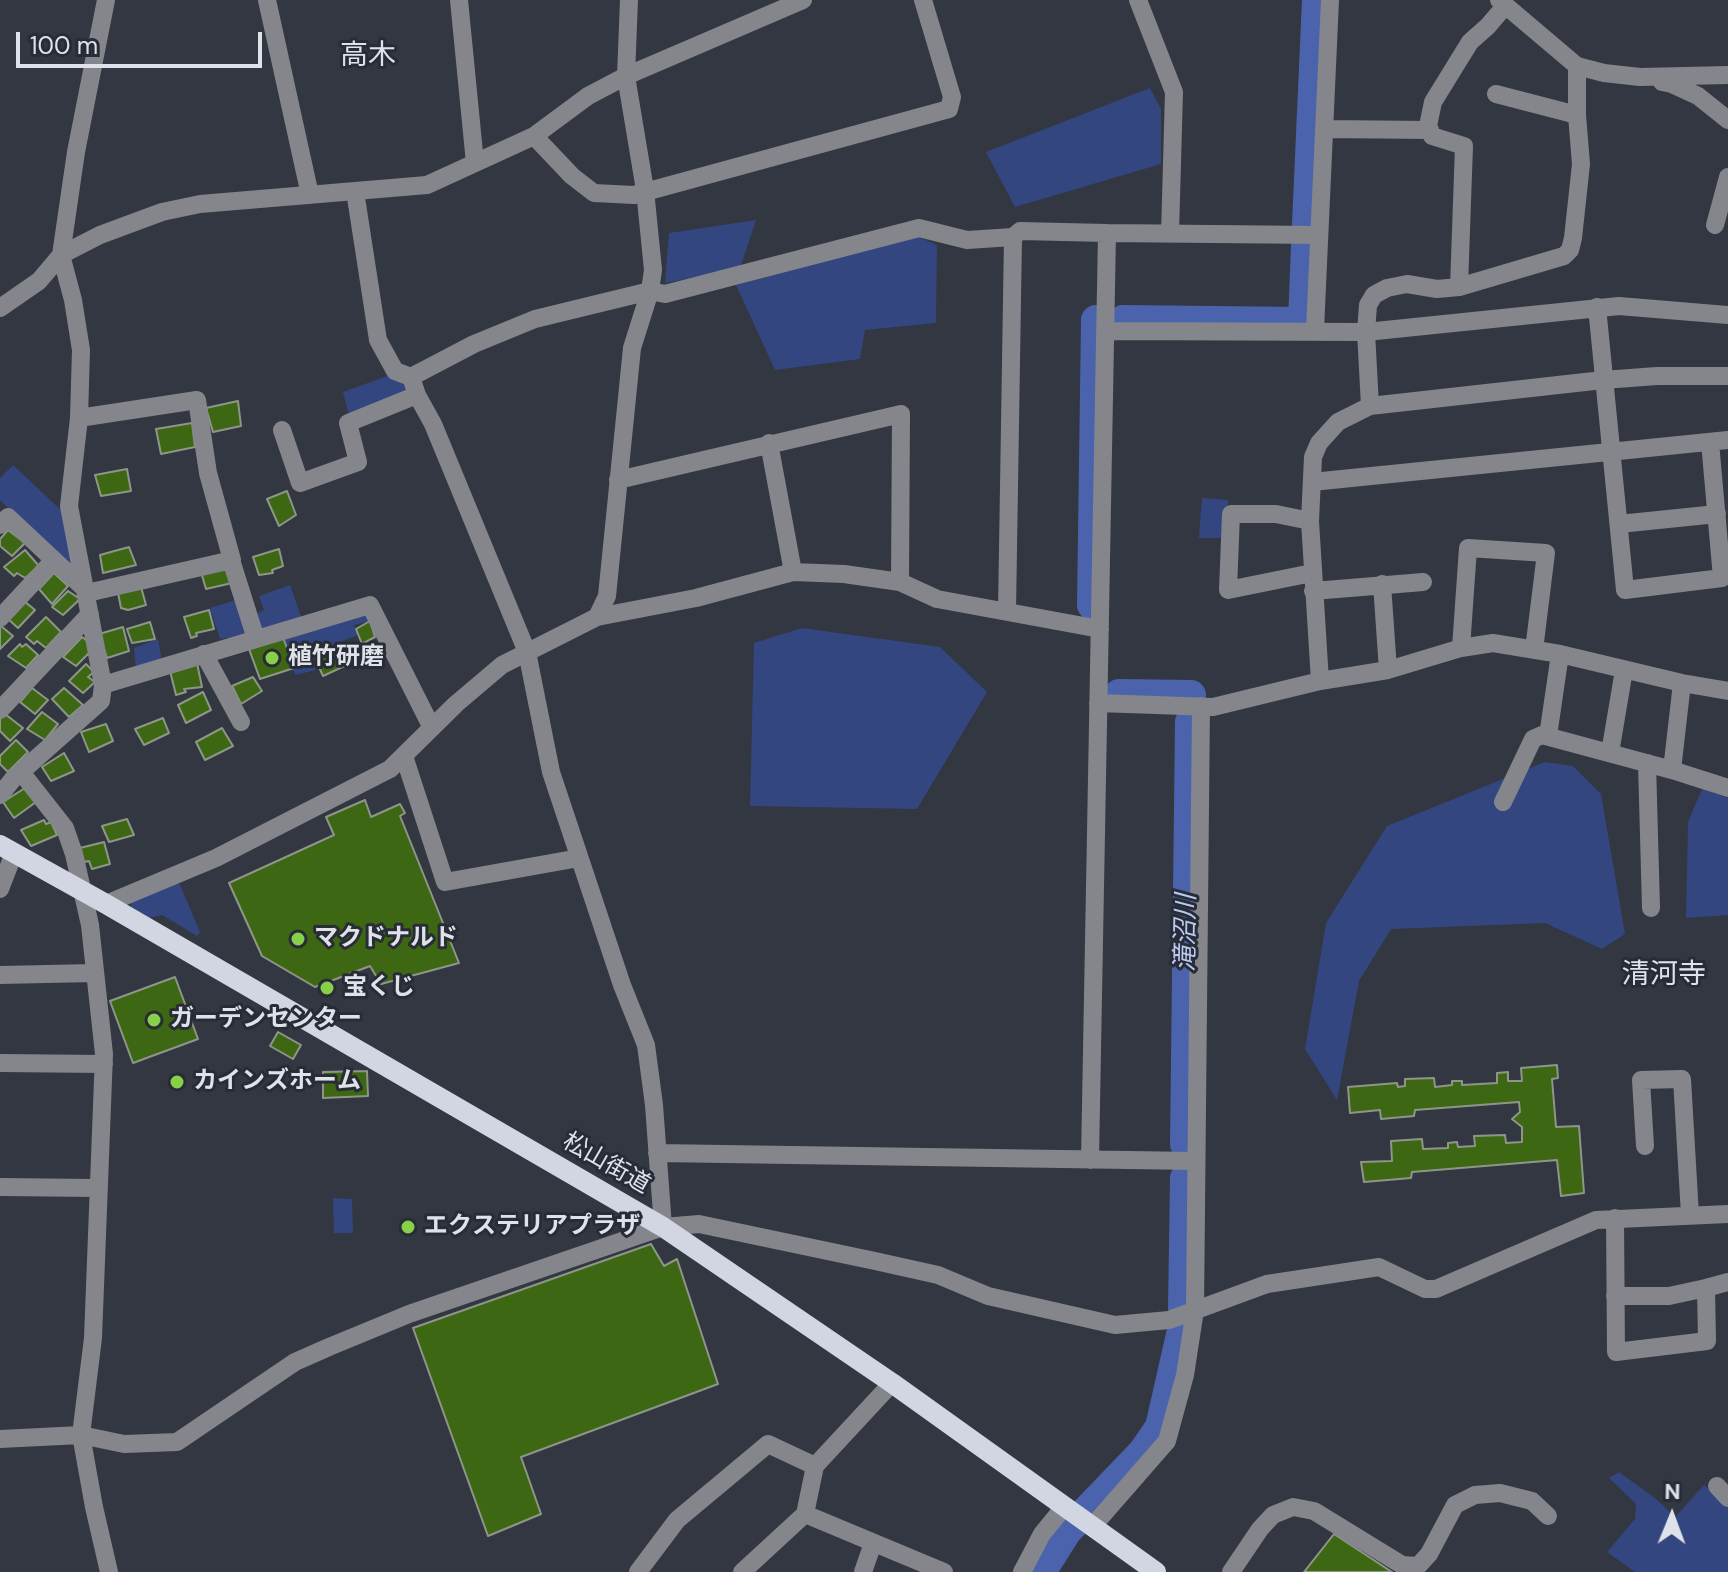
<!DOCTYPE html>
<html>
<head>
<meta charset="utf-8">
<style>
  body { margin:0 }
  #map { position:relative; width:1728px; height:1572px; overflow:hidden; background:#323741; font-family:"DM Sans",sans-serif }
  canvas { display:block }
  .north { position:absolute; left:1632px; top:1476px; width:80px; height:80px; -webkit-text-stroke:6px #282c37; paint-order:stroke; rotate:1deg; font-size:22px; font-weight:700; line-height:32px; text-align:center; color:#dfe2e9 }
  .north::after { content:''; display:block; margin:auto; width:28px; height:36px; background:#dfe2e9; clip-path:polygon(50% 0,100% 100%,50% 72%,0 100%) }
  .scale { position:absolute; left:16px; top:32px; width:246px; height:36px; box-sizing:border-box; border:4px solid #dfe2e9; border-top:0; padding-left:10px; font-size:24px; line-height:28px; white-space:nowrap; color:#dfe2e9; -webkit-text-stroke:6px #282c37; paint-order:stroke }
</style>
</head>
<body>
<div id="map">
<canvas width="1728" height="1572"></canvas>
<div class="north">N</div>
<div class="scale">100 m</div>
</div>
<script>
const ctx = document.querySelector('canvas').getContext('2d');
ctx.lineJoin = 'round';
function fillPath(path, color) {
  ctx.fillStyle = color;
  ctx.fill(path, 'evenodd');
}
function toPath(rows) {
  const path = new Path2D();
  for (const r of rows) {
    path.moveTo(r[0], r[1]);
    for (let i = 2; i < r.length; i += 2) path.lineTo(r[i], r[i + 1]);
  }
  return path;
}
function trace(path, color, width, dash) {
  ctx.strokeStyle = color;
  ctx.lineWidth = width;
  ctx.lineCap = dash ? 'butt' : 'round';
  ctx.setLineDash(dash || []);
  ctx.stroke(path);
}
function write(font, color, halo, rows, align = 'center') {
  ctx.font = font + ' "DM Sans","Noto Sans JP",sans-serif';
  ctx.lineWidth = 6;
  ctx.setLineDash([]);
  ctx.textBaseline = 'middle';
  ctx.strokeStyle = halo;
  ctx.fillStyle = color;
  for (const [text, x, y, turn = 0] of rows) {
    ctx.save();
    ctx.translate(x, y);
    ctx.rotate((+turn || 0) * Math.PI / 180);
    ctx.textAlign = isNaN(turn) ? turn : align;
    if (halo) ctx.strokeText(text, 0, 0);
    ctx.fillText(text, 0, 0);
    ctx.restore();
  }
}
const green = toPath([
  [1150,88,1161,109,1161,164,1015,207,986,152],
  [756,220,740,268,665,283,669,233],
  [916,236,937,245,936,323,865,330,860,359,775,370,736,285],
  [390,375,417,391,350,420,343,392],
  [13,465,63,512,79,577,0,500,0,478],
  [1202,498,1228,500,1227,538,1199,538],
  [290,585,302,619,269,630,261,628,255,615,264,610,259,596],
  [242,598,250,635,220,639,210,608],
  [366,606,370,621,354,625,358,635,311,653,316,670,295,675,283,631],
  [802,628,940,647,987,692,917,809,750,806,754,643],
  [158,639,162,661,136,669,134,648],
  [1545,762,1573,766,1601,794,1625,934,1602,949,1545,923,1391,929,1359,981,1337,1100,1305,1049,1326,923,1387,826],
  [1702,789,1728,798,1728,915,1686,918,1688,822],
  [177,878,200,932,197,936,162,915,149,918,131,907,132,898],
  [333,1198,352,1199,353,1233,334,1233],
  [1619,1472,1655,1498,1675,1517,1704,1485,1728,1506,1728,1572,1635,1572,1607,1552,1635,1519,1636,1504,1609,1478]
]);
const river = toPath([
  [1307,224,1317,0],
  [1123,320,1303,322,1306,245],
  [1092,605,1096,320],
  [1119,694,1191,695],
  [1185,1144,1190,722],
  [1183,1308,1185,1178],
  [1041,1572,1067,1531,1143,1452,1160,1427,1183,1326]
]);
const building = toPath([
  [238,401,241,426,213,432,206,408,238,401],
  [192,423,195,447,161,454,156,429,192,423],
  [127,469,131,491,101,496,95,475,127,469],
  [287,491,296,515,279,526,267,499,287,491],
  [8,530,25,543,12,556,0,546,0,539,8,530],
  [129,547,136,565,103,573,100,555,129,547],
  [279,549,283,566,272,570,273,573,259,575,253,557,279,549],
  [25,550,39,566,25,578,17,573,14,576,4,567,25,550],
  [229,566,232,583,206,589,201,572,229,566],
  [54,573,68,586,52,604,39,589,54,573],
  [141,587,146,605,128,610,121,608,118,593,141,587],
  [68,591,80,599,63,615,52,607,68,591],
  [24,601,35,610,18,628,7,618,24,601],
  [209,610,214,629,196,633,197,636,191,638,184,617,209,610],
  [46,617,61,632,46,648,37,641,34,644,26,637,46,617],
  [370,621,375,637,362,644,356,629,370,621],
  [150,622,155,639,132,643,127,629,150,622],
  [1,626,13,636,0,649,0,627,1,626],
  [123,627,129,651,107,658,99,634,123,627],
  [82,637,89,642,90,652,76,666,63,657,82,637],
  [283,637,294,668,260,679,249,649,283,637],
  [345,643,352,657,360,654,363,662,354,666,351,663,323,676,314,656,345,643],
  [20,644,22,647,26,644,38,655,26,668,8,656,20,644],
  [197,663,202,687,184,689,186,692,176,695,170,671,197,663],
  [86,664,94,672,88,677,95,682,83,693,69,681,86,664],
  [253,677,262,691,241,704,232,686,253,677],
  [32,688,48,700,35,714,20,702,32,688],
  [64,688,83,705,69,717,52,699,64,688],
  [203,692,211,710,186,723,178,705,203,692],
  [42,712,58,724,45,740,27,729,42,712],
  [5,714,23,728,10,741,0,731,0,719,5,714],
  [163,718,169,733,144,745,135,729,163,718],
  [106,724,113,741,89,752,81,732,106,724],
  [222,728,233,746,205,760,196,742,222,728],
  [16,740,28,752,8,772,0,764,0,756,16,740],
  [64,753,74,771,51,781,42,767,64,753],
  [25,788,36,802,14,818,3,802,25,788],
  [365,800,371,817,400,804,405,813,400,816,459,963,381,984,370,966,315,987,262,956,229,883,334,835,326,817,365,800],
  [127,819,134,835,109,842,102,826,127,819],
  [44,820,46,824,51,822,57,835,31,846,21,830,44,820],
  [104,842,110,864,92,869,89,861,84,862,80,848,104,842],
  [175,977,198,1039,133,1063,110,1001,175,977],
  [278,1032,301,1045,293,1059,270,1046,278,1032],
  [1557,1065,1558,1078,1552,1079,1556,1127,1579,1126,1584,1193,1561,1196,1557,1160,1412,1172,1411,1178,1364,1182,1361,1162,1392,1161,1391,1141,1422,1139,1423,1149,1448,1148,1448,1143,1457,1142,1458,1147,1475,1146,1474,1136,1505,1135,1506,1143,1522,1142,1522,1127,1512,1119,1520,1112,1519,1102,1415,1110,1414,1116,1381,1119,1380,1110,1350,1113,1348,1087,1397,1083,1398,1087,1405,1086,1405,1079,1434,1078,1435,1087,1452,1085,1452,1081,1462,1081,1462,1085,1497,1083,1497,1073,1508,1072,1508,1081,1522,1081,1521,1068,1557,1065],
  [367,1071,368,1096,323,1098,323,1072,367,1071],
  [651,1244,664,1266,677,1259,718,1384,521,1457,541,1514,488,1536,413,1328,651,1244],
  [1334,1534,1392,1572,1304,1572,1334,1534]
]);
const minor = toPath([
  [267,0,310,195],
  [459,0,475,163],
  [1138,0,1174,92,1170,234],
  [1499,0,1577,66,1604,73,1640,77,1728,75],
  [1662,82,1672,84,1698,96,1728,120],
  [1496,94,1577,115],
  [1324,129,1430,130],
  [534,136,572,176,594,193,634,195,949,109,952,97,923,0],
  [355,191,378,340,395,371,411,377,417,395,433,424,527,652,551,772,622,985,646,1045,654,1105,663,1227],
  [1715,225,1728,177],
  [1459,287,1464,146,1432,136,1428,126,1433,102,1470,42,1488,26,1505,6],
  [1597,307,1625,590,1722,578,1710,442],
  [0,308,39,281,61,255,100,235,162,212,200,204,427,185,534,136,588,96,626,76,803,0],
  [1728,315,1619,306,1366,332,1370,406,1603,380,1657,376,1728,376],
  [1315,330,1330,0],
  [1105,331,1366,332,1368,305,1374,295,1387,288,1407,284,1437,289,1459,287,1564,256,1570,250,1573,238,1581,164,1577,115,1577,66],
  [411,377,474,344,535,319,650,291,665,294,919,228,967,240,1013,237],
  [79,418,197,400,208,473,232,560,87,593],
  [282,430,300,483,358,462,348,423,417,395],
  [769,443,793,572],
  [618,480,901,414,900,582],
  [1312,482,1728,440],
  [1310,521,1276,514,1231,514,1228,590,1312,573],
  [1619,524,1717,514],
  [0,525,8,517,86,590],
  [231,560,256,639],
  [1382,584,1388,670],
  [1313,591,1423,582],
  [1007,611,1013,237,1020,231,1107,233],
  [597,617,607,596,632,348,650,291,653,270,645,190,626,76,629,0],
  [0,618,54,560],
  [1461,648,1468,548,1546,553,1534,650],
  [204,654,241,722],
  [1320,681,1310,521,1313,457,1319,443,1338,422,1370,406],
  [103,685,370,605,432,728],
  [1098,703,1213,707,1320,681,1388,670,1461,648,1493,643,1560,654,1682,683,1728,691],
  [0,710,90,614],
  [1548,736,1560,654],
  [1610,753,1624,670],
  [404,756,445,882,579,858],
  [1647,763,1651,908],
  [1672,770,1682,683],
  [21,772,65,828,74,854,90,925,104,1054,93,1338,81,1435,94,1507,109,1572],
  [0,795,13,779,101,701,103,685,69,506,79,418,81,350,73,300,61,255,76,152,106,0],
  [1503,802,1533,739,1542,735,1672,770,1728,788],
  [0,889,14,853],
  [106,904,216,858,390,769,456,704,502,665,597,617,696,598,793,572,844,574,900,582,937,599,1100,629],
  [0,975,94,973],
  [0,1063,104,1064],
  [1645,1146,1641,1080,1682,1079,1690,1215],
  [657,1153,1196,1161],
  [1090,1160,1107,233,1319,235],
  [0,1187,97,1188],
  [1615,1218,1616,1352,1707,1341,1706,1288,1728,1282],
  [1615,1296,1669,1296,1706,1288],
  [0,1439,81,1435,124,1444,177,1442,295,1362,329,1347,409,1314,663,1227,699,1224,875,1261,938,1275,988,1296,1115,1325,1169,1320,1267,1284,1379,1267,1425,1289,1436,1289,1596,1220,1728,1214],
  [1717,1486,1728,1498],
  [805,1514,944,1572],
  [1092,1527,1167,1441,1185,1375,1195,1310,1201,706],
  [638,1572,677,1520,768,1444,815,1466],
  [742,1572,805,1514,815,1466,892,1383],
  [863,1572,873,1543],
  [1022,1572,1042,1534,1064,1507],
  [1231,1572,1260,1529,1273,1515,1293,1507,1314,1511,1402,1565,1418,1566,1429,1554,1455,1505,1475,1495,1500,1493,1532,1501,1548,1516]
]);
const major = toPath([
  [0,845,106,904,663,1227,892,1383,1156,1572]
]);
const markers = [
  [272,658,8,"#88cf4a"],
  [298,939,8,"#88cf4a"],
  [327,988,8,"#88cf4a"],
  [154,1020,8,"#88cf4a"],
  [177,1082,8,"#88cf4a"],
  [408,1227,8,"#88cf4a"]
];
const poiNames = [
  ["植竹研磨",288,658],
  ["マクドナルド",314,939],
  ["宝くじ",343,988],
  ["ガーデンセンター",170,1020],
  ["カインズホーム",193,1082],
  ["エクステリアプラザ",424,1227]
];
const streetNames = [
  ["松山街道",606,1164,30]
];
const waterNames = [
  ["滝沼川",1187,933,-89]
];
const quarterNames = [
  ["高木",368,57],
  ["清河寺",1664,976]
];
fillPath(green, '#334680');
trace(river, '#4b63ad', 30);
fillPath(building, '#3d6712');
trace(building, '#8e968a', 2);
trace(minor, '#84868c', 18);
trace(major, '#d1d6e2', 20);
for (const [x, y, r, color] of markers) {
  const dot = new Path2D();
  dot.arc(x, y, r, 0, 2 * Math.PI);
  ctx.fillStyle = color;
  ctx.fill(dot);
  trace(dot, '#282c37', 3);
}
write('bold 24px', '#dfe2e9', '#282c37', poiNames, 'left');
write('24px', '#dfe2e9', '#282c37', streetNames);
write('italic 26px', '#bacaf3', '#282c37', waterNames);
write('28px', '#dfe2e9', '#282c37', quarterNames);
</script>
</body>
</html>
